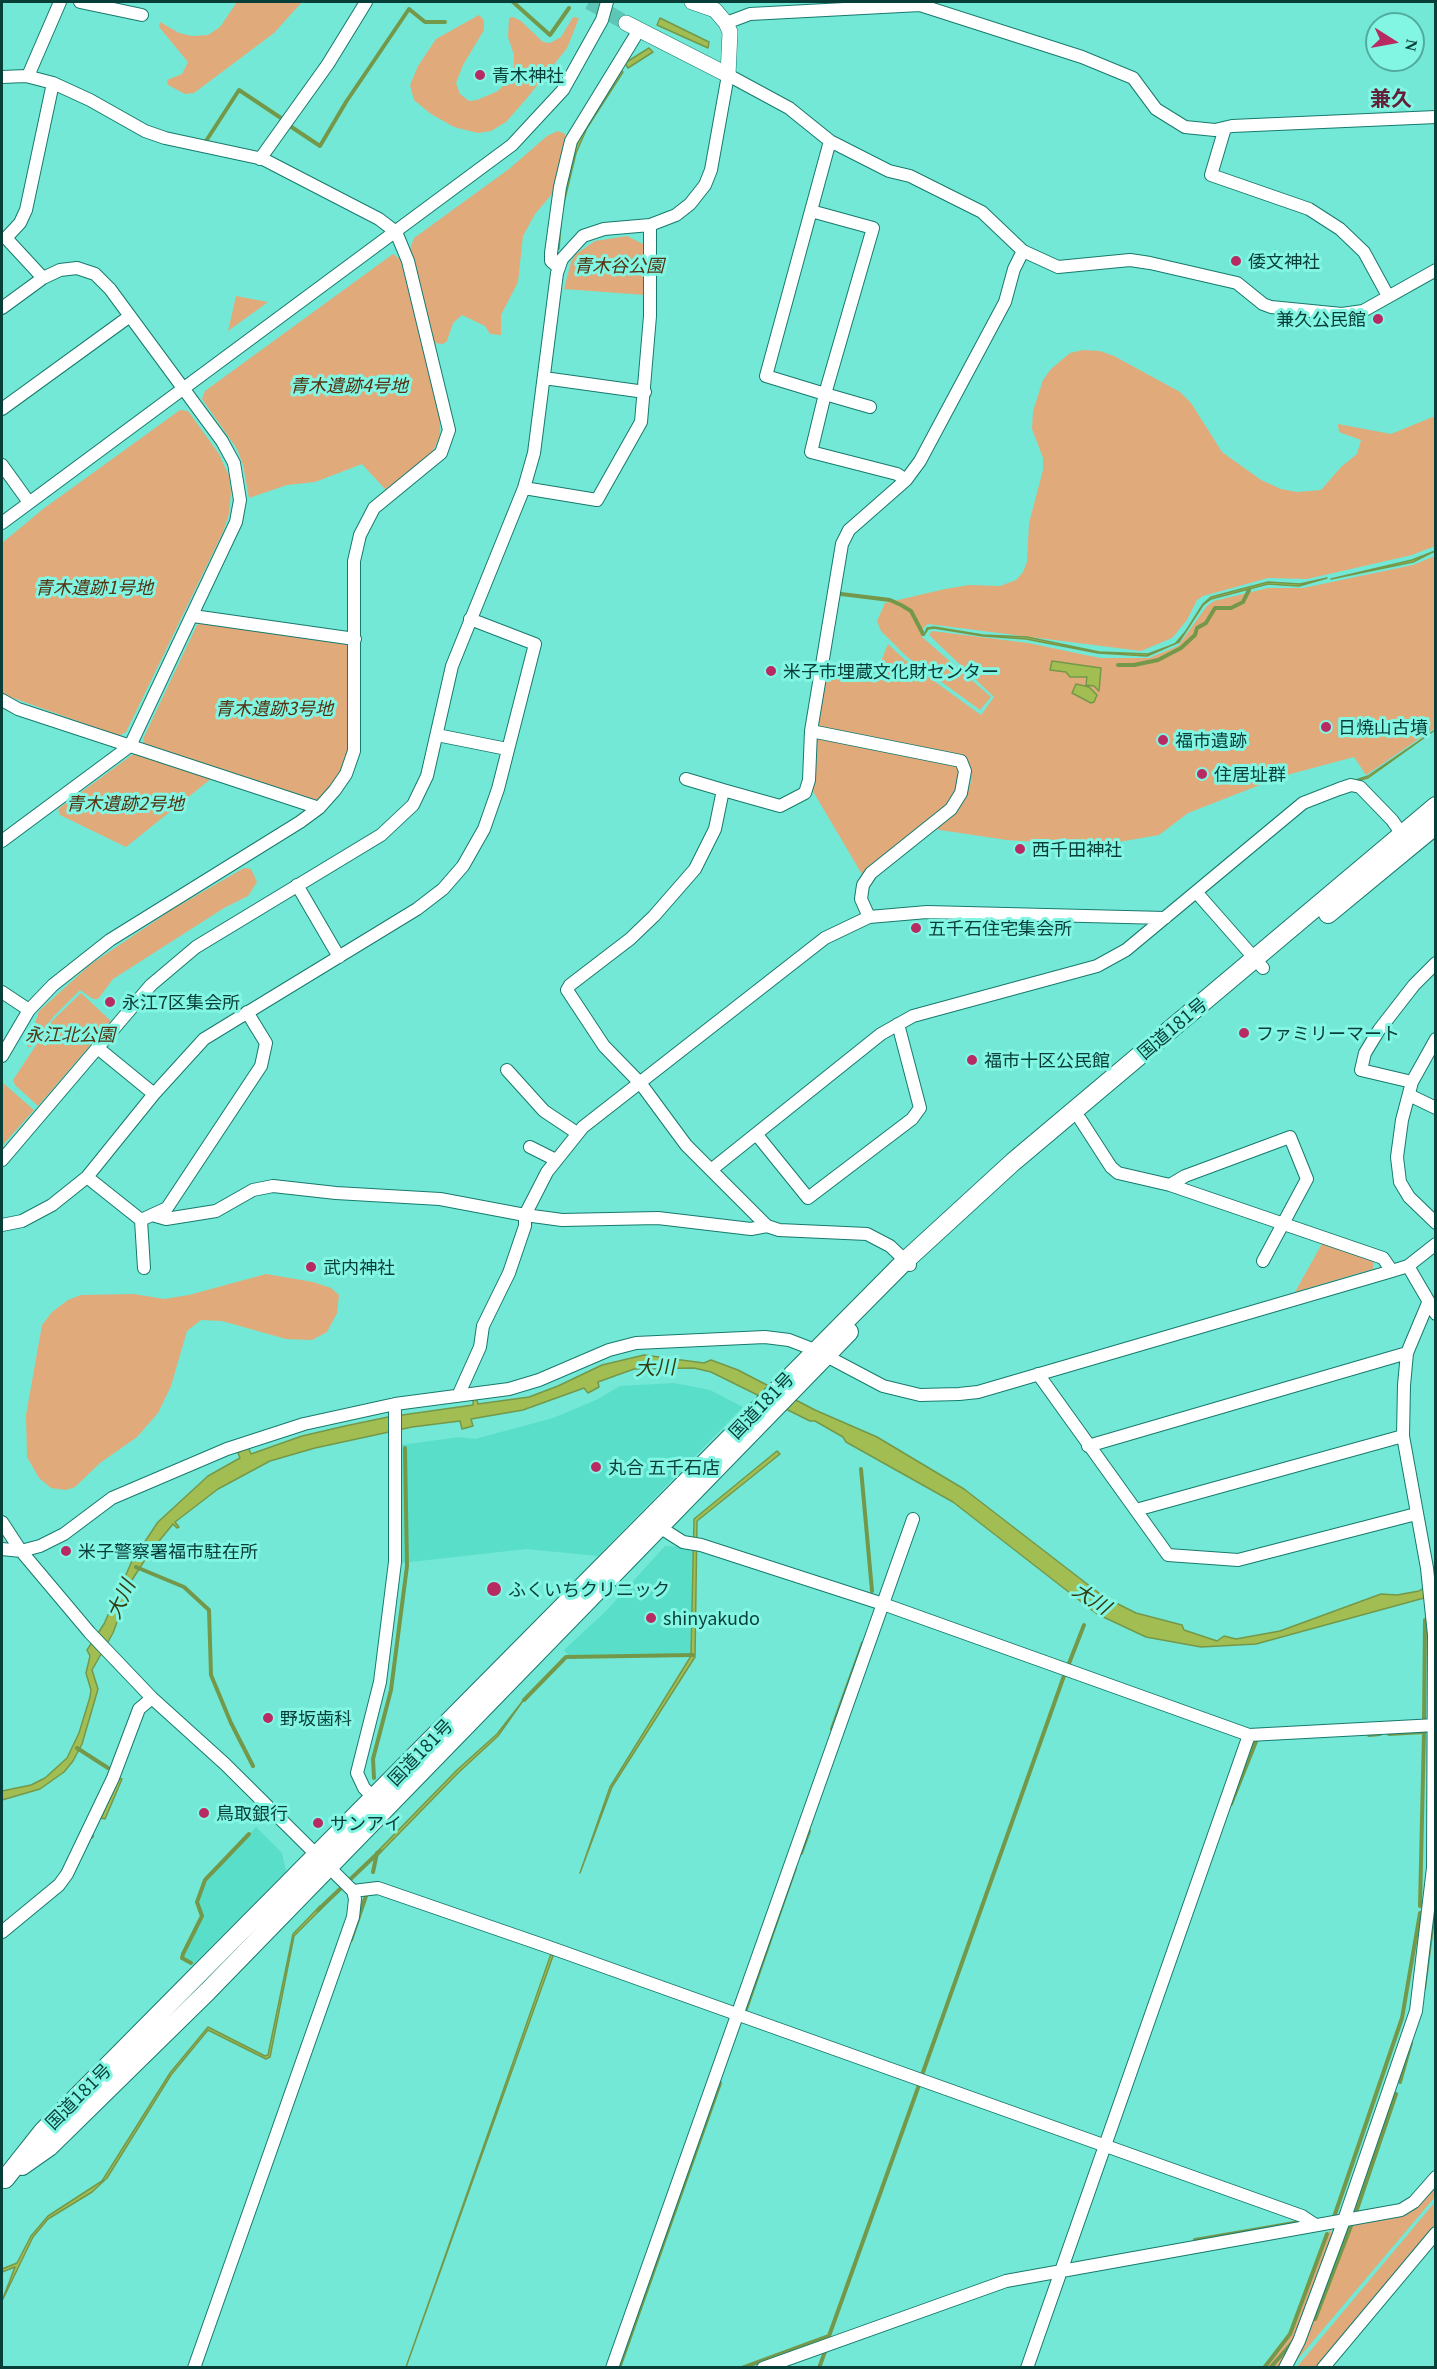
<!DOCTYPE html>
<html>
<head>
<meta charset="utf-8">
<style>
  body { margin:0 }
  #map { position:relative; width:1437px; height:2369px; overflow:hidden; background:#74e8d6; font-family:Georgia,serif }
  canvas { display:block }
  .frame { position:absolute; inset:0; border:3px solid #083e38; pointer-events:none }
  .north { position:absolute; left:1365px; top:12px; width:60px; height:60px; box-sizing:border-box; background:#82f5e3; border:2px solid #51ac9f; border-radius:50%; rotate:101deg; font-size:16px; font-weight:700; line-height:24px; text-align:center; color:#083e38 }
  .north::after { content:''; display:block; margin:auto; width:21px; height:27px; background:#b72a62; clip-path:polygon(50% 0,100% 100%,50% 72%,0 100%) }
</style>
</head>
<body>
<div id="map">
<canvas width="1437" height="2369"></canvas>
<div class="frame"></div>
<div class="north">N</div>
</div>
<script>
const ctx = document.querySelector('canvas').getContext('2d');
ctx.lineJoin = 'round';
function fillPath(path, color) {
  ctx.fillStyle = color;
  ctx.fill(path, 'evenodd');
}
function toPath(rows) {
  const path = new Path2D();
  for (const r of rows) {
    path.moveTo(r[0], r[1]);
    for (let i = 2; i < r.length; i += 2) path.lineTo(r[i], r[i + 1]);
  }
  return path;
}
function trace(path, color, width, dash) {
  ctx.strokeStyle = color;
  ctx.lineWidth = width;
  ctx.lineCap = dash ? 'butt' : 'round';
  ctx.setLineDash(dash || []);
  ctx.stroke(path);
}
function write(font, color, halo, rows, align = 'center') {
  ctx.font = font + ' Georgia,"Noto Sans JP",serif';
  ctx.lineWidth = 6;
  ctx.setLineDash([]);
  ctx.textBaseline = 'middle';
  ctx.strokeStyle = halo;
  ctx.fillStyle = color;
  for (const [text, x, y, turn = 0] of rows) {
    ctx.save();
    ctx.translate(x, y);
    ctx.rotate((+turn || 0) * Math.PI / 180);
    ctx.textAlign = isNaN(turn) ? turn : align;
    if (halo) ctx.strokeText(text, 0, 0);
    ctx.fillText(text, 0, 0);
    ctx.restore();
  }
}
const built = toPath([
  [674,1383,710,1390,743,1407,598,1556,526,1549,402,1563,401,1445,459,1437,475,1439,553,1418,596,1400,620,1386],
  [665,1546,694,1547,691,1654,568,1655,564,1650,605,1612],
  [256,1827,282,1853,286,1871,194,1964,184,1957,203,1918,199,1902,206,1882]
]);
const green = toPath([
  [237,2,302,2,274,33,194,93,185,94,168,85,167,80,182,74,188,62,159,27,160,22,179,33,192,36,208,35,220,27],
  [479,15,484,20,484,30,463,65,456,83,460,94,469,101,477,100,498,91,511,77,514,69,514,55,508,37,509,18,513,17,521,21,543,42,550,43,561,37,573,17,579,18,567,48,527,98,506,122,491,131,478,133,454,127,431,114,414,100,410,85,418,66,436,39],
  [558,131,565,134,565,138,552,194,535,214,523,236,518,282,501,315,501,335,490,334,485,326,462,315,453,323,447,341,443,344,434,343,410,249,414,238,509,169,547,136],
  [627,236,645,245,645,295,564,289,571,262,576,254,595,241],
  [393,254,400,259,440,412,440,435,435,447,431,454,386,490,362,464,315,482,287,485,249,498,243,465,237,449,202,399,205,391],
  [236,296,268,302,228,331],
  [1083,350,1100,351,1114,356,1180,392,1191,403,1222,452,1261,480,1281,489,1297,492,1321,490,1341,467,1357,454,1361,440,1339,432,1338,424,1391,434,1435,416,1435,546,1412,555,1307,579,1268,578,1203,596,1197,600,1187,620,1172,638,1141,651,928,624,923,628,922,637,991,697,980,710,906,656,881,631,877,621,885,603,945,589,969,585,1000,586,1016,580,1023,572,1027,562,1029,523,1043,470,1043,458,1032,429,1033,411,1043,380,1051,369,1070,353],
  [180,410,188,411,219,454,229,476,231,492,229,514,223,532,126,732,119,736,2,694,2,543,43,509],
  [1435,556,1435,728,1366,775,1354,757,1283,776,1188,813,1159,835,1095,846,1007,840,933,829,963,801,971,782,969,766,822,729,818,723,825,678,875,676,888,644,905,660,981,715,994,697,929,635,932,631,1028,643,1100,658,1149,658,1178,646,1207,606,1214,601,1268,588,1303,588,1413,565],
  [206,622,344,642,349,646,351,737,345,768,319,801,144,744,143,739,197,625],
  [821,737,953,764,959,768,962,779,949,805,863,876,811,788,814,741],
  [137,754,212,778,126,847,60,815,58,809,132,755],
  [244,868,251,869,257,882,248,896,224,908,113,979,98,999,93,999,80,990,53,1017,31,1047,27,1047,39,1011,91,964,173,909],
  [81,993,111,1021,38,1106,15,1085,13,1080,52,1021],
  [2,1082,34,1110,2,1146],
  [1323,1242,1373,1261,1373,1269,1295,1292],
  [266,1274,313,1282,331,1288,339,1295,337,1313,327,1332,312,1340,286,1339,222,1321,201,1320,187,1331,171,1386,158,1413,137,1437,100,1463,75,1487,66,1490,51,1488,39,1478,27,1457,26,1415,42,1325,52,1312,68,1300,81,1295,134,1294,164,1299,189,1295],
  [1435,2181,1435,2197,1291,2367,1347,2225,1404,2211],
  [1435,2202,1435,2225,1404,2263,1316,2367,1296,2368],
  [1330,2229,1333,2236,1297,2335,1281,2367,1265,2368,1291,2335]
]);
const water = toPath([
  [660,18,709,42,708,48,657,25,660,18],
  [649,48,653,52,628,68,625,63,649,48],
  [621,71,623,72,587,128,576,153,562,211,559,249,556,249,559,211,573,153,578,141,621,71],
  [1435,551,1413,562,1331,579,1412,560,1435,551],
  [1327,578,1299,586,1268,584,1211,599,1203,605,1179,642,1147,656,1098,653,1026,639,983,636,934,628,928,629,924,635,927,628,934,627,983,635,1027,637,1099,652,1148,654,1175,644,1186,631,1203,604,1211,597,1268,582,1300,584,1327,578],
  [1052,661,1101,668,1099,691,1094,686,1086,685,1087,677,1070,677,1066,672,1050,670,1052,661],
  [1076,684,1089,687,1097,695,1094,702,1091,703,1072,693,1076,684],
  [1435,730,1368,778,1337,786,1368,776,1435,730],
  [644,1355,704,1363,711,1360,738,1370,815,1410,877,1437,964,1489,1104,1597,1136,1613,1182,1625,1184,1630,1217,1641,1224,1636,1236,1639,1280,1631,1381,1594,1397,1595,1419,1591,1435,1580,1435,1595,1256,1644,1201,1647,1146,1637,1097,1614,953,1502,846,1442,843,1437,815,1421,810,1421,711,1372,694,1368,634,1369,598,1382,599,1387,588,1393,584,1388,523,1410,471,1419,473,1426,462,1429,460,1421,412,1427,315,1448,270,1461,218,1489,175,1522,179,1527,177,1528,173,1524,150,1552,132,1580,113,1633,92,1670,98,1689,82,1744,73,1761,64,1772,40,1789,2,1800,2,1791,31,1785,45,1778,67,1758,79,1733,90,1697,91,1690,86,1673,90,1656,87,1650,104,1624,132,1561,158,1522,208,1476,240,1458,237,1450,248,1447,251,1454,302,1436,345,1426,388,1417,473,1405,473,1397,476,1397,478,1404,529,1397,558,1386,602,1365,644,1355],
  [777,1451,780,1454,697,1521,695,1657,612,1787,580,1873,610,1787,691,1656,694,1519,777,1451],
  [525,1698,498,1736,458,1773,378,1855,376,1853,457,1770,497,1734,525,1698],
  [118,1778,122,1779,105,1819,101,1818,118,1778],
  [320,1906,322,1908,294,1936,270,2057,266,2059,208,2030,171,2075,107,2178,92,2192,48,2219,33,2237,2,2301,15,2267,2,2272,2,2269,17,2263,31,2236,48,2216,102,2181,170,2073,208,2027,265,2056,268,2055,293,1934,320,1906],
  [551,1954,553,1956,406,2367,436,2282,551,1954]
]);
const stream = toPath([
  [513,2,550,35,569,8],
  [290,126,320,146,346,102,409,9,425,22,445,22],
  [206,141,239,90,281,118],
  [841,594,890,600,901,605,911,611,923,634],
  [1118,665,1134,665,1158,660,1181,648,1195,635,1197,628,1206,623,1215,608,1231,608,1243,602,1249,590],
  [861,1469,872,1591],
  [136,1567,184,1587,209,1610,211,1675,231,1723,253,1766],
  [1068,1666,1084,1625],
  [524,1700,566,1657,693,1655],
  [1424,1722,1425,1620],
  [832,1729,863,1643],
  [1389,1734,1424,1732,1420,1906],
  [1369,1735,1380,1734],
  [77,1748,108,1768],
  [374,1778,373,1759,391,1690,407,1566,405,1448],
  [1231,1804,1257,1739],
  [91,1837,92,1836],
  [801,1853,809,1831],
  [373,1872,377,1853],
  [318,1910,380,1851],
  [351,1940,367,1893],
  [191,1963,182,1958,183,1954,202,1916,197,1902,205,1880,249,1834],
  [1424,1989,1435,1904],
  [746,2009,795,1868],
  [922,2075,1065,1673],
  [1400,2082,1411,2043],
  [1355,2215,1396,2094],
  [1334,2217,1402,2018,1420,1913],
  [1195,2240,1300,2222],
  [1315,2319,1351,2226],
  [619,2368,720,2083],
  [742,2368,829,2336,919,2085],
  [819,2368,826,2349],
  [1264,2368,1290,2334,1327,2234],
  [1270,2368,1292,2343]
]);
const majorTunnel = toPath([
  [589,2,626,23]
]);
const minor = toPath([
  [80,2,142,15],
  [726,23,750,14,920,5,1082,57,1133,78,1156,109,1185,127,1215,130,1232,126,1436,117],
  [28,76,60,2],
  [2,77,26,76,53,83],
  [1225,128,1211,175,1309,209,1340,229,1364,252,1388,296],
  [830,141,766,376,825,394,811,452,897,474,906,480],
  [260,159,328,64,366,2],
  [811,211,873,228,825,394,870,407],
  [559,268,551,261,551,253,560,187,571,141,639,30],
  [2,308,43,278,60,270,77,268,95,274,110,289,222,441,234,463,240,500,236,522,130,746,2,841],
  [544,378,645,392],
  [2,409,130,316],
  [2,465,28,501],
  [524,488,597,500,641,422,650,316,650,225],
  [2,523,512,145,563,90,602,20,607,2],
  [193,616,355,639],
  [2,700,18,709,319,808],
  [811,731,809,780,805,793,780,806,723,790,715,829,695,869,654,916,630,939,570,985,567,990,604,1046,641,1084,686,1145,767,1226,779,1230,867,1234,890,1246,910,1265],
  [437,735,507,749],
  [686,779,723,790],
  [297,885,339,957],
  [1197,893,1263,968],
  [869,917,861,899,863,885,871,873,951,809,961,793,965,771,961,761,811,731,842,544,849,530,906,480,920,461,1005,302,1014,269,1023,251],
  [1436,963,1414,985,1379,1030,1365,1053,1361,1070,1412,1082,1402,1120,1397,1157,1400,1182,1409,1197,1436,1223],
  [2,992,29,1010],
  [99,1049,154,1094],
  [2,1056,29,1010,53,985,110,940,300,822,319,808,335,790,346,774,354,751,354,561,360,535,374,508,441,453,449,430,408,261,396,232,379,219,263,159,165,138,145,131,90,100,53,83,26,210,20,223,6,238,43,278],
  [507,1070,544,1111,577,1133],
  [1412,1082,1436,1039],
  [1409,1095,1436,1108],
  [1080,1119,1111,1167,1118,1173,1170,1185,1383,1258,1392,1271],
  [757,1135,808,1198,912,1119,920,1108,898,1024],
  [530,1147,556,1160],
  [2,1160,151,985,196,947,381,835,413,805,427,776,452,666,524,488,534,453,557,273,562,259,583,236,604,229,650,225,676,215,690,204,705,185,711,170,728,75,789,108,830,141,889,171,910,176,982,212,1023,251,1058,267,1130,260,1150,263,1237,283,1263,304,1271,307,1342,314,1363,311,1436,270],
  [711,1170,881,1034,913,1016,1097,966,1126,950,1303,803,1339,789,1351,785,1360,787,1392,820,1406,840],
  [87,1177,141,1220,167,1208,261,1066,266,1043,247,1012],
  [1170,1185,1185,1176,1290,1137,1307,1179,1263,1261],
  [152,1215,166,1219,216,1211,253,1190,273,1186,336,1193,440,1199,525,1215,525,1226,509,1273,483,1326,480,1347,458,1396],
  [141,1220,144,1268],
  [2,1225,22,1221,52,1205,87,1177,154,1094,204,1039,417,909,443,889,463,866,484,829,498,789,535,644,470,619],
  [767,1226,751,1229,658,1218,562,1220,525,1215,547,1172,583,1127,825,938,869,917,927,912,1165,918],
  [1408,1266,1436,1314],
  [1038,1374,1168,1555,1238,1560,1416,1514],
  [1088,1446,1407,1353],
  [1136,1510,1403,1436],
  [2,1522,21,1551,90,1633,152,1698,225,1764,353,1891,355,1899,353,1917,194,2368],
  [661,1528,683,1542,701,1545,883,1604,1249,1735,1436,1725],
  [2,1549,21,1551,40,1546,64,1534,112,1498,227,1449,304,1424,395,1404,509,1389,539,1380,609,1350,636,1343,765,1337,789,1340,815,1350,883,1386,920,1395,959,1394,978,1392,1392,1271,1408,1266,1436,1244],
  [374,1798,364,1788,357,1773,380,1682,395,1562,395,1404],
  [353,1891,378,1888,546,1946,1302,2216,1314,2224],
  [2,1932,59,1885,67,1874,113,1778,139,1709,152,1698],
  [612,2368,913,1519],
  [763,2368,1006,2281,1401,2210,1414,2202,1436,2177],
  [1027,2368,1249,1735],
  [1285,2368,1299,2341,1343,2223,1416,2011,1433,1868,1434,1635,1427,1568,1403,1436,1404,1385,1407,1353,1428,1303],
  [1323,2368,1436,2233]
]);
const major = toPath([
  [626,23,728,75,730,32,726,23,715,10,692,2]
]);
const highway = toPath([
  [1328,914,1436,825],
  [22,2166,49,2147,208,1991,849,1332],
  [5,2179,43,2131,905,1261,1013,1162,1436,806]
]);
const markers = [
  [480,75,6,"#b72a62"],
  [1236,261,6,"#b72a62"],
  [1378,319,6,"#b72a62"],
  [771,671,6,"#b72a62"],
  [1326,727,6,"#b72a62"],
  [1163,740,6,"#b72a62"],
  [1202,774,6,"#b72a62"],
  [1020,849,6,"#b72a62"],
  [916,928,6,"#b72a62"],
  [110,1002,6,"#b72a62"],
  [1244,1033,6,"#b72a62"],
  [972,1060,6,"#b72a62"],
  [311,1267,6,"#b72a62"],
  [596,1467,6,"#b72a62"],
  [66,1551,6,"#b72a62"],
  [494,1589,8,"#b72a62"],
  [651,1618,6,"#b72a62"],
  [268,1718,6,"#b72a62"],
  [204,1813,6,"#b72a62"],
  [318,1823,6,"#b72a62"]
];
const poiNames = [
  ["青木神社",492,75],
  ["倭文神社",1248,261],
  ["兼久公民館",1366,319,"right"],
  ["米子市埋蔵文化財センター",783,671],
  ["日焼山古墳",1338,727],
  ["福市遺跡",1175,740],
  ["住居址群",1214,774],
  ["西千田神社",1032,849],
  ["五千石住宅集会所",928,928],
  ["永江7区集会所",122,1002],
  ["ファミリーマート",1256,1033],
  ["福市十区公民館",984,1060],
  ["武内神社",323,1267],
  ["丸合 五千石店",608,1467],
  ["米子警察署福市駐在所",78,1551],
  ["ふくいちクリニック",508,1589],
  ["shinyakudo",663,1618],
  ["野坂歯科",280,1718],
  ["鳥取銀行",216,1813],
  ["サンアイ",330,1823]
];
const parkNames = [
  ["青木谷公園",619,265],
  ["青木遺跡4号地",349,385],
  ["青木遺跡1号地",94,587],
  ["青木遺跡3号地",274,708],
  ["青木遺跡2号地",125,803],
  ["永江北公園",70,1034]
];
const streetNames = [
  ["国道181号",1172,1028,-40],
  ["国道181号",761,1405,-46],
  ["国道181号",420,1752,-46],
  ["国道181号",78,2096,-45]
];
const waterNames = [
  ["大川",655,1367,-2],
  ["大川",1092,1598,33],
  ["大川",120,1599,-65]
];
const quarterNames = [
  ["兼久",1391,98]
];
fillPath(built, '#59deca');
fillPath(green, '#e1aa7a');
fillPath(water, '#a2be52');
trace(water, '#74984a', 1.5);
trace(stream, '#74984a', 4);
trace(majorTunnel, '#5ec6b6', 15, [15, 8]);
trace(minor, '#177a6d', 14);
trace(major, '#177a6d', 16);
trace(highway, '#177a6d', 20);
trace(minor, '#fff', 12);
trace(major, '#fff', 15);
trace(highway, '#fff', 18);
for (const [x, y, r, color] of markers) {
  const dot = new Path2D();
  dot.arc(x, y, r, 0, 2 * Math.PI);
  ctx.fillStyle = color;
  ctx.fill(dot);
  trace(dot, '#82f5e3', 2);
}
write('18px', '#083e38', '#82f5e3', poiNames, 'left');
write('italic 18px', '#563413', '#82f5e3', parkNames);
write('18px', '#083e38', '#82f5e3', streetNames);
write('italic 20px', '#323e11', '#82f5e3', waterNames);
write('bold 21px', '#632037', '#82f5e3', quarterNames);
</script>
</body>
</html>
